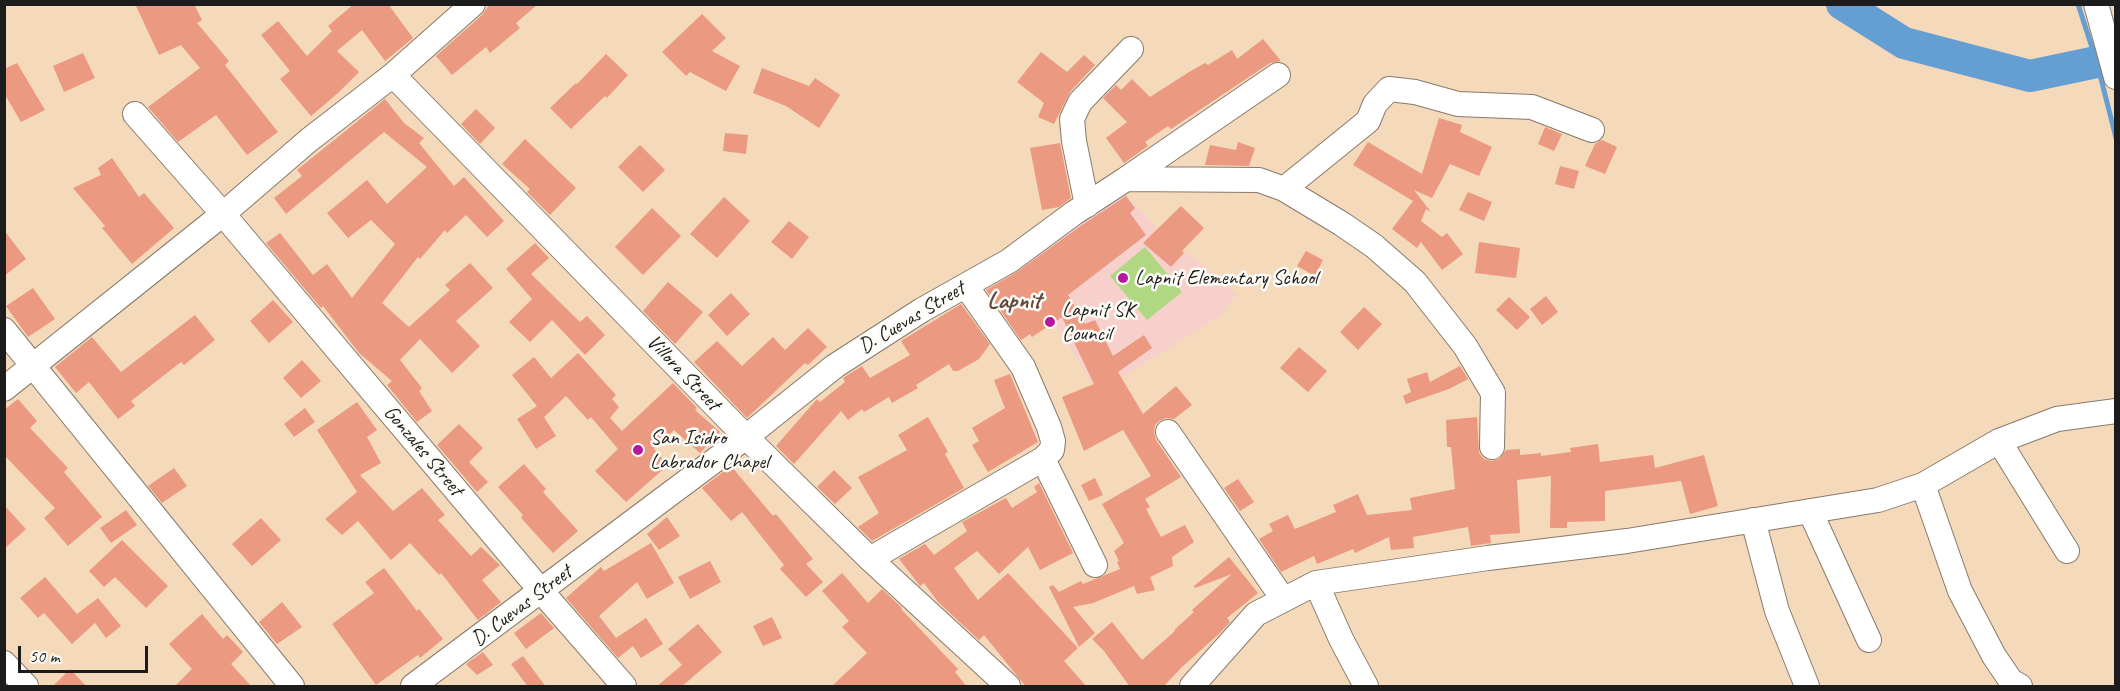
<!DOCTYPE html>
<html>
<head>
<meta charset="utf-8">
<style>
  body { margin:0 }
  #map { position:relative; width:2120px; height:691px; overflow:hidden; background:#f4d9bb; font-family:Caveat,sans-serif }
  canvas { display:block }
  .frame { position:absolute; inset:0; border:6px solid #1c1c1c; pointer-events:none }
  .scale { position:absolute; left:18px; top:646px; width:130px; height:27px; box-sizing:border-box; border:3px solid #1c1c1c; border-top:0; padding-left:8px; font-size:18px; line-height:21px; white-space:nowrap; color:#1c1c1c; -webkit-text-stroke:4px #fdfcf7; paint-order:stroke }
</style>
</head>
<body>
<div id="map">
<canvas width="2120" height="691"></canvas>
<div class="frame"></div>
<div class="scale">50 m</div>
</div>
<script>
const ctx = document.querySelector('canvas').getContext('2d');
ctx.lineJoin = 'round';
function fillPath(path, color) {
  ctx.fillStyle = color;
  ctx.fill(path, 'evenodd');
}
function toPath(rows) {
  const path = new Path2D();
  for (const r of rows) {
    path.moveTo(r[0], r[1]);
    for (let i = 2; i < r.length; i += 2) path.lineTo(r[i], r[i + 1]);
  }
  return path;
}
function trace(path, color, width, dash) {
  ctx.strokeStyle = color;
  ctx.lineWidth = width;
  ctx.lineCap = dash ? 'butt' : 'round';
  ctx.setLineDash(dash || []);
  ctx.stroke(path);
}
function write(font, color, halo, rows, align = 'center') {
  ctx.font = font + ' Caveat,sans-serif';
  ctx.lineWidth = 5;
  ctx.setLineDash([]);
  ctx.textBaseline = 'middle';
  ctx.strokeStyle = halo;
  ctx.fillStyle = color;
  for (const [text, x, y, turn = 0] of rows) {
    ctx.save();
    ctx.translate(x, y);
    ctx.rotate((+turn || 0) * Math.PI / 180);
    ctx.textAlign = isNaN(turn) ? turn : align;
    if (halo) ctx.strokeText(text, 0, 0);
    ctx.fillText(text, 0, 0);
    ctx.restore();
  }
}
const built = toPath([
  [1123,191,1155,226,1237,294,1220,316,1097,393,1019,261]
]);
const green = toPath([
  [1145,247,1182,292,1147,320,1110,276]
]);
const stream = toPath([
  [2078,4,2097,63,2116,138]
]);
const river = toPath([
  [1842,4,1904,43,2030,76,2106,60]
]);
const building = toPath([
  [145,4,194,4,202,20,197,23,229,61,225,65,278,132,247,155,216,115,178,142,148,107,200,68,181,45,159,55,136,6],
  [354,4,388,4,413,38,385,61,362,30,337,51,359,72,338,93,311,116,280,79,290,71,261,35,278,21,307,56,332,31,328,26],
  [490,4,538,4,516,23,520,28,490,53,486,47,452,75,436,56,482,15],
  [702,14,726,38,712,51,740,66,726,91,690,72,686,76,662,52],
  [1263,39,1281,61,1270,63,1171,129,1168,126,1145,142,1148,146,1124,163,1106,138,1127,122,1103,98,1116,85,1121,90,1132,79,1150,97,1189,72,1205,63,1208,65,1232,50,1237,59],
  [1041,52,1067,72,1084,55,1095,65,1070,92,1054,124,1038,117,1044,103,1017,82],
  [83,53,95,78,64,92,53,66],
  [606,54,628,75,607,98,605,96,571,129,550,108,576,83,577,84],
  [17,63,45,110,21,122,4,93,4,69],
  [762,68,809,86,815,78,840,95,819,128,786,106,753,93],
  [385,99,404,123,424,138,419,143,454,186,464,177,504,221,487,237,466,215,447,233,445,230,420,259,418,257,382,303,409,327,450,290,445,285,470,263,493,288,456,321,480,346,452,373,420,339,400,360,422,388,419,391,432,411,417,422,387,385,392,381,359,353,323,306,321,308,266,243,280,233,313,275,327,264,352,298,395,244,371,220,348,238,327,213,367,180,387,204,427,167,384,132,286,214,274,198,302,176,297,170],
  [476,109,495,128,480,144,461,124],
  [1439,118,1462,125,1460,132,1492,147,1479,176,1450,164,1432,198,1414,190,1431,212,1426,209,1421,221,1442,237,1447,233,1463,254,1442,270,1421,242,1417,248,1392,229,1413,201,1353,165,1368,142,1422,174],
  [1545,127,1562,134,1554,151,1538,144],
  [725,133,748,135,746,154,723,151],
  [525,139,576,188,550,215,527,192,530,189,502,164],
  [1602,140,1617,147,1605,174,1585,166,1595,144],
  [1238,142,1255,148,1249,166,1205,165,1210,145,1236,150],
  [1060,143,1071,198,1059,207,1042,210,1030,148],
  [640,145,665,170,643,192,618,167],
  [112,158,139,197,144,193,174,228,132,264,102,228,105,226,73,188,101,175,98,168],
  [1560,166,1579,171,1574,189,1555,184],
  [1468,192,1492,202,1484,221,1459,210],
  [1126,196,1135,208,1130,213,1146,235,1068,295,1085,324,1095,320,1113,356,1144,335,1152,348,1118,372,1143,414,1176,386,1192,405,1174,419,1166,418,1159,421,1155,425,1154,433,1156,440,1181,477,1145,499,1150,507,1146,509,1161,537,1185,525,1194,542,1172,557,1173,566,1150,577,1155,590,1137,594,1134,586,1093,603,1073,607,1095,633,1079,647,1049,587,1053,585,1059,592,1081,581,1083,584,1120,569,1117,562,1119,561,1114,551,1124,543,1102,504,1151,476,1123,430,1084,451,1062,397,1094,384,1062,317,1032,337,1030,334,1021,340,986,290,1017,272,1082,225],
  [724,197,750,221,717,258,690,234],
  [1181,206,1204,228,1182,251,1184,253,1171,267,1143,243],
  [652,208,681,236,643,275,615,247],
  [789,221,809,237,792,259,771,242],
  [4,230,26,259,4,276],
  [1479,242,1520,248,1516,278,1475,273],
  [535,243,549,258,531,274,580,322,587,316,605,335,585,355,552,320,530,342,509,322,532,299,506,269],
  [1306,251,1323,260,1315,276,1297,266],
  [668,282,703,312,675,344,643,311],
  [33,288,55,319,28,337,6,306],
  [731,293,750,314,727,336,708,315],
  [1546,296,1558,312,1542,325,1530,309],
  [1509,297,1530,317,1517,330,1496,310],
  [273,300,293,322,269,343,250,321],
  [961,304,990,344,979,359,958,371,953,371,949,364,916,385,918,388,892,403,889,397,864,412,862,409,848,420,841,411,794,464,776,446,817,399,820,402,845,382,843,378,862,366,870,378,910,355,901,341],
  [1364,307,1382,324,1358,350,1340,332],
  [195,315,215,340,184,365,181,362,131,401,135,406,118,419,89,382,76,393,55,367,92,337,121,372],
  [808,328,827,347,808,365,805,363,747,418,694,362,717,341,742,366,773,337,785,350],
  [1299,347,1327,371,1308,392,1280,368],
  [578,353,616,395,612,399,619,407,610,418,622,431,673,383,697,408,695,410,720,432,700,453,674,430,654,449,668,465,626,502,595,471,618,449,591,417,588,420,566,396,544,417,556,436,536,449,517,419,537,406,512,375,534,357,551,378],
  [302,360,321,381,301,398,283,378],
  [1460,366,1468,379,1449,389,1406,404,1403,396,1411,392,1407,379,1427,372,1430,382],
  [1010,374,1038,442,988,472,972,445,979,441,972,428,1005,408,994,380],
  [18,399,37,421,30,428,68,468,64,472,102,517,68,546,44,518,55,508,4,455,4,410],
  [357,402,377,430,367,437,381,463,360,475,393,511,422,488,445,515,438,520,471,556,481,547,500,565,482,580,501,602,478,620,441,573,439,575,410,543,391,560,358,521,342,535,325,519,357,492,317,430],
  [305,408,315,422,294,437,284,424],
  [928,417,948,452,945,454,964,488,872,541,858,527,879,513,858,477,907,450,898,435],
  [1477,417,1479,453,1484,459,1491,461,1499,459,1506,450,1520,449,1520,455,1541,453,1541,456,1571,452,1570,448,1598,444,1600,462,1653,455,1655,468,1704,455,1718,506,1690,514,1681,481,1605,491,1605,521,1567,522,1567,528,1550,528,1551,476,1517,480,1520,533,1490,535,1491,543,1471,546,1468,527,1413,537,1414,548,1391,550,1389,537,1355,553,1353,549,1317,564,1314,556,1281,572,1259,539,1273,531,1269,524,1288,515,1295,529,1336,512,1333,505,1358,494,1367,515,1412,510,1410,498,1455,489,1451,447,1447,447,1446,420],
  [459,424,483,448,469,462,488,482,477,492,437,445],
  [524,464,546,489,543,492,578,531,553,553,521,518,523,515,498,487],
  [731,466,773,516,776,514,813,559,806,564,823,582,806,597,780,569,784,565,742,512,731,521,702,488],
  [174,468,187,486,162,503,148,486],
  [834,470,852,488,835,504,817,487],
  [1095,478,1103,495,1089,501,1081,485],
  [1238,479,1254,502,1240,511,1224,488],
  [1039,483,1073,553,1040,570,1028,547,999,574,977,551,954,568,978,600,1008,573,1078,648,1064,661,1087,687,1026,687,984,635,979,640,938,602,924,583,920,586,899,559,925,544,934,555,967,531,962,522,1006,498,1012,508,1037,492,1034,487],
  [4,505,26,529,4,549],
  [126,510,137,525,111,543,100,528],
  [667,517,680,536,659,550,647,534],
  [261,518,281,540,252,566,232,544],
  [122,540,168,586,146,608,115,577,104,587,89,571],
  [651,543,674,583,647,599,637,582,599,616,616,638,646,618,663,644,641,658,633,646,618,658,566,598,601,567,604,571],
  [1229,557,1258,593,1227,618,1230,622,1220,633,1182,667,1163,687,1130,687,1104,651,1092,639,1112,622,1142,660,1175,631,1174,630,1194,612,1192,610,1232,574,1195,588,1194,586],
  [710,561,721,582,690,599,678,577],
  [384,568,417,611,419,609,443,639,420,658,418,655,376,685,332,624,374,593,365,582],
  [842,573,868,603,882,589,902,608,901,609,958,669,955,672,967,687,831,687,867,653,842,627,849,621,822,591],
  [45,577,77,614,98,598,121,626,106,638,95,623,72,644,44,613,38,618,20,598],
  [282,602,302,627,277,644,259,622],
  [541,613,554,628,526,649,514,633],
  [202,614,223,639,227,635,243,652,231,664,252,687,174,687,192,669,169,644],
  [772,617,782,638,763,646,753,626],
  [698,624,722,652,681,687,656,687,682,665,668,649],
  [483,652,493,665,477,675,466,664],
  [523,656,546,687,528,687,511,664],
  [70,669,87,687,52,687]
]);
const minor = toPath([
  [2096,4,2116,77],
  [393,75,746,437,870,559,1008,686],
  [135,114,223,214,542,592,624,686],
  [1126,179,1278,75],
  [1284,189,1368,121,1375,104,1389,89,1415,92,1458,104,1532,107,1592,130],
  [1087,205,1074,141,1072,119,1080,102,1131,49],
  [4,330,292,686],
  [4,389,223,214,309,140,393,75,473,4],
  [1168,432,1283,599],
  [1999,441,2067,551],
  [1043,459,1095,565],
  [1923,485,1960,591,1994,656,2011,681,2020,686],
  [1810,511,1869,640],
  [1753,520,1777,611,1807,686],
  [870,559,1043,459,1052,450,1053,441,1049,427,1023,367,966,286],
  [1316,583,1341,639,1366,686],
  [4,663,26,686],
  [413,686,746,437,835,366,922,310,1009,261,1074,213,1126,179,1259,180,1284,189,1342,224,1374,246,1415,282,1465,346,1493,393,1492,447],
  [1192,686,1256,614,1316,583,1488,558,1627,541,1878,500,1923,485,1999,441,2057,419,2116,411]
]);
const markers = [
  [1123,278,6,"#b5179e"],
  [1050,322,6,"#b5179e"],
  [638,450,6,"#b5179e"]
];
const poiNames = [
  ["Lapnit Elementary School",1135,278],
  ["Lapnit SK",1062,310],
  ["Council",1062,334],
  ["San Isidro",650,438],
  ["Labrador Chapel",650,462]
];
const streetNames = [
  ["D. Cuevas Street",912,318,-31],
  ["Villora Street",683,373,46],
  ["Gonzales Street",423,451,50],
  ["D. Cuevas Street",522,606,-37]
];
const quarterNames = [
  ["Lapnit",1014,302]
];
fillPath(built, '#f7d0cc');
fillPath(green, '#b0d782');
trace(stream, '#649ed3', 5);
trace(river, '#649ed3', 32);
fillPath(building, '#eb9981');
trace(minor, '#887a6c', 26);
trace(minor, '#fff', 24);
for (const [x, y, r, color] of markers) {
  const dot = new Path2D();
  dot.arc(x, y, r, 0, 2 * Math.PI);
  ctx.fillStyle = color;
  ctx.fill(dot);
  trace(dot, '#fdfcf7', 2);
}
write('21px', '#1c1c1c', '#fdfcf7', poiNames, 'left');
write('21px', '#1c1c1c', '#fdfcf7', streetNames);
write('bold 24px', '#64483f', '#fdfcf7', quarterNames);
</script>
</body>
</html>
